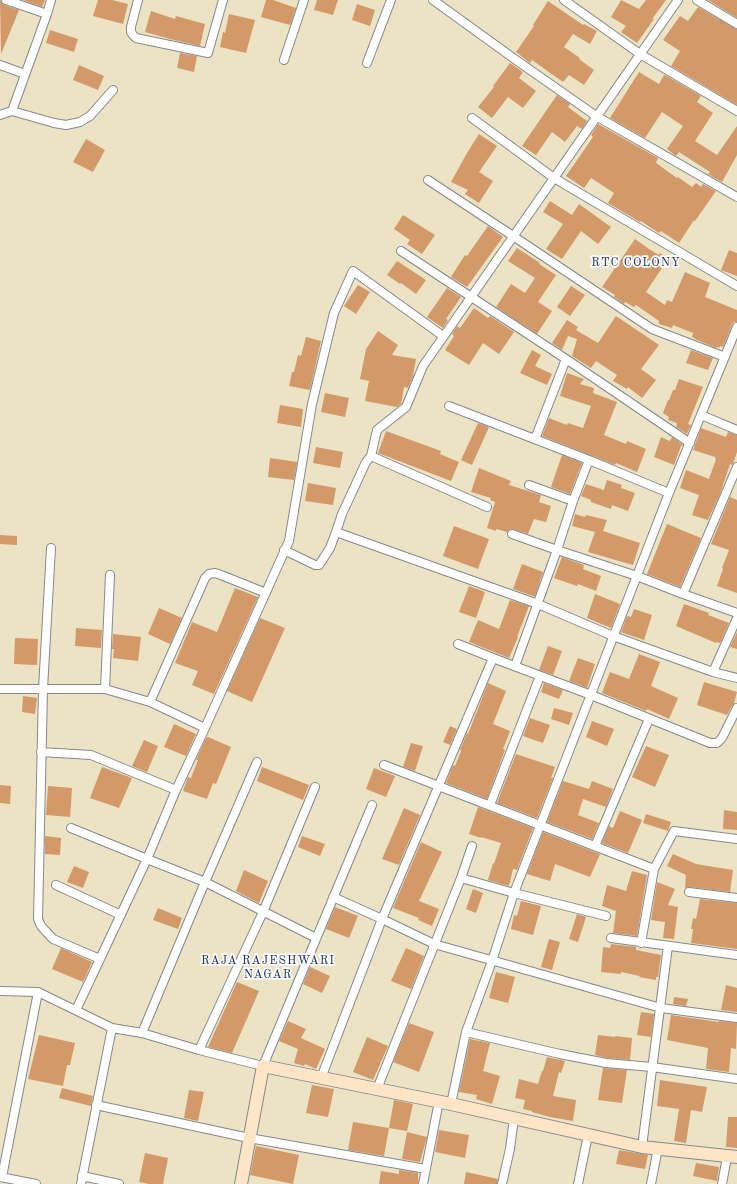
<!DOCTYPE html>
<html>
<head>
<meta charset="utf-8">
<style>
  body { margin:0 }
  canvas { display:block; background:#ebe3c3 }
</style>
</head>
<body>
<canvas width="737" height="1184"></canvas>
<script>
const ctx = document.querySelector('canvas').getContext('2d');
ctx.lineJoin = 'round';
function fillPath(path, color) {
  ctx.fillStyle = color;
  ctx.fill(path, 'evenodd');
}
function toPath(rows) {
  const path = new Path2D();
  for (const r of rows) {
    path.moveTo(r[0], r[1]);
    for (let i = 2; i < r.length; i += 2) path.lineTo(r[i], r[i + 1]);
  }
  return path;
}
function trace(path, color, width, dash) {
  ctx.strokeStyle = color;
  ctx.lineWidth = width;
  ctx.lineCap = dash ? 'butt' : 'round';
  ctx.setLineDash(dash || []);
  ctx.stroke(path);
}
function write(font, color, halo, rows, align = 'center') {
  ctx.font = font + ' "Old Standard TT",serif';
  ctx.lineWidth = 3.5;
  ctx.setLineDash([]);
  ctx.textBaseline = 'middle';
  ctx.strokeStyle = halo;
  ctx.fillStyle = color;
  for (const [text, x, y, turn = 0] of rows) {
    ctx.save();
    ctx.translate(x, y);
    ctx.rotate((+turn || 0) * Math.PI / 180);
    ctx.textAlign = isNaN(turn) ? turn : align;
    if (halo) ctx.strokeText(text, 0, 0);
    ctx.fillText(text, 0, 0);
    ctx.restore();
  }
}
const building = toPath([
  [0,0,4,5,19,10,1,54],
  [23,0,45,0,42,7],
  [98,0,112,0,128,4,123,24,93,16],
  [266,0,273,0,296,8,290,25,261,17],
  [317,0,338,0,333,15,314,10],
  [621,0,639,9,646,0,666,0,652,19,654,19,637,43,621,32,626,26,611,17],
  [708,0,737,0,737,18],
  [548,1,583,25,584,24,597,31,590,44,573,34,564,47,580,58,579,59,594,70,584,85,569,75,563,82,532,60,530,63,516,52,534,26,533,25],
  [357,4,375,10,370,26,352,20],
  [698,7,737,29,737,105,671,66,680,51,663,40,680,16,688,21],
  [151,11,175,19,176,16,205,24,200,46,170,39,145,32],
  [229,14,255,20,246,53,220,47,223,32,225,33],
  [50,30,78,39,74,52,46,43],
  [180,53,197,56,194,72,177,68],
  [510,63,523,72,519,78,536,91,523,108,508,97,492,118,478,107,494,87,493,86],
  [79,65,104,76,98,90,73,80],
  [639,72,659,84,664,75,665,75,701,96,697,102,713,113,695,141,717,155,737,126,737,155,722,182,708,174,710,172,679,152,676,156,667,149,683,126,662,112,645,138,610,118],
  [557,95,570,104,568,107,587,121,582,129,577,126,565,142,552,132,536,155,522,146],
  [598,124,658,158,656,163,677,178,678,177,692,187,696,183,701,187,703,184,716,191,695,221,694,220,679,243,661,231,659,233,641,221,640,222,608,203,614,193,591,178,584,188,566,176,593,137,591,135],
  [479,134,497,146,479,172,493,181,479,203,465,194,468,190,451,182,467,153],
  [86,139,105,150,93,172,73,162],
  [550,201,572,215,579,204,611,227,598,244,581,231,562,259,546,249,563,224,543,212],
  [403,215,435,235,422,254,407,244,410,240,394,229],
  [488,226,503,237,467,287,451,277,465,255,467,256],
  [635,239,649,249,659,255,660,253,668,259,646,292,665,305,667,300,672,302,685,272,710,283,705,297,737,310,737,322,734,322,732,325,723,347,720,346,719,348,717,347,716,348,695,339,695,338,692,337,693,333,673,325,672,328,659,324,659,321,636,305,634,307,625,302,624,304,614,297,615,295,602,287],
  [517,248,540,263,539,264,556,275,538,302,552,311,537,334,496,307,511,284,525,293,535,278,508,261],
  [729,250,737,253,737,276,721,270],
  [397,261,426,280,416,294,401,283,400,284,387,275],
  [358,285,370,292,356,314,344,306],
  [571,286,585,295,570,316,557,307],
  [447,288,461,297,446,319,448,320,443,328,427,317],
  [474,308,488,318,490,316,514,332,499,354,483,343,469,365,445,350,454,336,452,334,457,326,460,328],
  [616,316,659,345,641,369,656,380,642,398,628,387,627,389,613,381,617,375,596,361,591,368,572,356,577,339,568,336,562,350,552,343,567,320,578,327,576,330,598,343],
  [378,331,398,345,392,355,416,359,413,376,408,388,404,387,401,404,397,407,365,401,369,381,360,379,366,349],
  [306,337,321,341,310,390,289,386,292,372,294,372,298,355,301,356],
  [532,350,541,355,535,366,552,374,547,385,520,373],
  [691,350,713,358,708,370,686,363],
  [567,373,584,379,580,384,594,388,593,393,617,402,604,435,626,444,627,441,646,449,637,472,616,463,615,465,542,436,549,418,567,425,568,423,583,428,591,406,560,396],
  [679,379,703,387,688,424,691,425,687,434,676,427,677,423,668,420,669,417,663,413,668,400,669,400,673,390,675,390],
  [325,393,349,398,345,417,321,412],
  [280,405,303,409,301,427,277,423],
  [478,423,489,427,472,465,461,460],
  [701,428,726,437,728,432,737,435,737,452,733,464,732,465,730,464,720,494,708,520,692,515,699,495,680,488,686,470,709,479,716,459,715,458,715,457,693,450],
  [386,431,441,451,440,454,459,462,451,481,378,453],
  [661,437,670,441,672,437,683,445,681,446,674,465,654,457],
  [316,447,343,452,340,468,313,463],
  [562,455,582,463,570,494,551,487],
  [270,458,297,462,294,480,268,477],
  [479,468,511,481,509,485,541,495,539,502,551,506,546,522,534,519,528,534,513,529,509,530,507,532,496,529,496,531,487,528,495,502,490,500,491,498,471,492],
  [607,480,622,485,621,488,635,493,628,511,612,505,611,509,591,502,591,500,581,496,586,484,604,490],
  [308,483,336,488,333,505,305,501],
  [730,497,737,500,737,593,717,586,723,569,722,568,729,550,711,544],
  [575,514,585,517,586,515,607,520,603,531,640,543,633,565,588,552,595,532,572,526],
  [667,524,701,538,680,587,647,574],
  [454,526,489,539,478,569,443,556],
  [0,535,17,536,17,545,0,544],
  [562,557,584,565,583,569,601,576,596,591,578,584,577,586,554,578],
  [522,564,543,572,535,596,533,596,513,589],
  [469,586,485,592,476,618,459,612],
  [235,588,258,597,214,694,192,685,198,671,175,663,192,622,217,632],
  [595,594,620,604,611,628,587,618],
  [510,600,529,606,517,637,518,637,509,658,469,642,478,620,499,629],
  [684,604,709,613,708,615,729,623,720,643,716,642,716,643,676,626],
  [159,608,182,618,170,644,148,634],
  [634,609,652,615,644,640,623,633,621,632,627,616,631,617],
  [260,618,285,628,252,702,227,691],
  [76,628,102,630,101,648,75,646],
  [737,632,737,649,730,647],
  [113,634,141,637,138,661,113,658,114,649,112,649],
  [15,638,38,639,37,665,14,664],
  [548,646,562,651,553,675,539,670],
  [639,654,660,662,651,686,678,698,669,719,647,709,646,711,602,693,610,672,629,679],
  [578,658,595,664,587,688,569,681],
  [704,682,737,692,734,703,736,703,732,706,727,715,697,705],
  [488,683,506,691,493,724,510,731,503,749,505,750,487,799,446,783,453,765,455,766,461,751,460,750,467,733,468,734],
  [544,683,563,690,559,699,541,692],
  [23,696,37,698,35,714,22,712],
  [554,708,573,713,569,725,551,719],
  [530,718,550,725,543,743,523,736],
  [592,721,614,729,607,746,586,737],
  [174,724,196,734,186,756,164,747],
  [450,726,457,729,450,745,443,742],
  [208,737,231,747,216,784,213,783,207,799,183,791,188,777,191,778,198,760,196,760,206,738],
  [144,740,158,746,147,772,132,766],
  [411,743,423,746,415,771,403,767],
  [646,746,669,755,655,787,632,777],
  [516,754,555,767,551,778,553,778,537,818,497,803],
  [102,767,132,778,119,808,90,798],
  [262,767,309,785,303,800,257,781],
  [374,768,395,776,386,797,366,789],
  [563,781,589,789,592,781,613,789,606,807,583,799,578,815,599,823,592,839,547,822],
  [0,785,11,786,10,804,0,803],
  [48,786,72,788,70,817,46,815],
  [478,807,533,828,517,870,513,869,509,886,488,880,493,863,494,864,501,843,481,837,481,838,469,834],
  [404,808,420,815,399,865,382,859],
  [724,810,737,812,737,830,723,829],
  [620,811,642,820,628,853,602,843,609,826,613,828],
  [646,814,671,822,668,831,643,823],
  [543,832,600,854,590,877,555,864,550,881,527,874],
  [45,836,61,838,60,855,45,854],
  [302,836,325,844,320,856,298,847],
  [421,842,442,852,419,901,439,909,432,926,418,920,419,918,393,908],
  [673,854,696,864,733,870,730,892,690,887,685,888,686,875,667,866],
  [74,866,89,872,83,888,67,882],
  [244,870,268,881,259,903,236,891],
  [632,871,647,875,637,936,613,933,616,911,602,906,607,885,626,891],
  [657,882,675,889,668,905,678,907,674,939,663,938,665,922,651,920],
  [473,889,483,893,476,913,466,909],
  [700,899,737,903,737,949,691,943,693,929,691,929,693,918,696,919],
  [521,901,541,906,533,935,511,929,514,915,517,916],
  [335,907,358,916,349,938,326,929],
  [158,908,182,918,178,929,153,920],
  [577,914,586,917,578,942,569,939],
  [549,939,560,942,552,970,541,967],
  [611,944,636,947,636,950,661,955,658,977,656,977,656,980,639,977,640,976,621,972,621,974,601,972,603,947,610,948],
  [61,948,92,962,83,982,52,969],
  [406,948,424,956,411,989,391,981],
  [310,967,330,976,322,993,303,984],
  [496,972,515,977,508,1003,489,998],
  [237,982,259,991,232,1053,208,1047],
  [726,985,737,988,737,1012,721,1010],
  [674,997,688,999,686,1006,673,1004],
  [641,1012,654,1014,651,1037,637,1035],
  [671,1015,719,1022,719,1021,737,1023,736,1049,731,1048,729,1072,706,1069,708,1048,667,1040],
  [288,1021,306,1029,301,1038,325,1049,316,1069,305,1064,304,1066,294,1063,298,1049,279,1041],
  [409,1023,434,1032,419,1072,393,1062],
  [39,1035,75,1043,70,1065,67,1065,63,1086,28,1079],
  [598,1035,615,1037,615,1036,632,1038,630,1060,607,1058,595,1055],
  [367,1037,388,1046,373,1080,353,1072],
  [470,1039,490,1043,483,1071,500,1076,492,1104,476,1099,477,1095,459,1092],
  [547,1057,565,1061,561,1073,559,1072,553,1096,576,1100,573,1121,550,1117,532,1112,532,1111,523,1109,525,1100,515,1098,519,1079,538,1084,542,1071,543,1071],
  [603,1068,627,1070,622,1103,598,1100],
  [660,1080,707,1087,702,1112,691,1110,686,1143,674,1141,679,1109,657,1106],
  [312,1085,334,1089,328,1117,306,1113],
  [62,1088,93,1096,91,1106,59,1098],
  [189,1090,204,1092,198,1121,184,1118],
  [394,1100,413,1104,407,1131,389,1128],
  [728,1117,737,1117,737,1148,726,1147],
  [353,1122,389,1128,384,1156,348,1150],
  [439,1130,469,1135,465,1158,435,1152],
  [407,1132,427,1137,420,1162,402,1159],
  [256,1146,299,1155,293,1184,250,1175],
  [619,1150,648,1155,645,1169,616,1164],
  [145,1153,168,1158,163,1184,149,1184,139,1182],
  [696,1163,719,1167,717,1181,693,1176],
  [399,1170,418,1173,418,1184,379,1184,381,1171,399,1174],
  [466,1172,498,1179,497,1184,464,1184]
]);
const street = toPath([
  [6,0,47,14],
  [138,0,131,27,131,32,133,35,136,38,208,53,223,0],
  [433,0,516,60,596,116,737,197],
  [564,0,640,54,737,111],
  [697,0,737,24],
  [284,60,304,0],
  [367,63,391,0],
  [0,65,25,74],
  [12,111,47,14,51,0],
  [0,115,12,111,54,123,66,125,80,122,90,116,113,90],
  [472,118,554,178,737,286],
  [428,180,513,236,652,329,725,357],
  [401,251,566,359,690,443],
  [449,406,589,460,669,493],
  [701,415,737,430],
  [535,439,566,359],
  [529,485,573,501],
  [487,507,371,456,377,430,406,407,423,366,678,0],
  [336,532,342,514,366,462,371,456],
  [512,534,557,550,637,576,683,594,737,613],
  [51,548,43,689,38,919,41,926,53,939,100,959],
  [284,550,315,565,319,565,330,548,336,532,538,604,613,636,713,672,737,678],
  [683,594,737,467],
  [458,644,493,658,591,695,710,743,717,743,722,738,737,708],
  [515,666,557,550,573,501,589,460],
  [713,672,737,618],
  [0,689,105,689,150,702,205,728],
  [105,689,110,575],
  [150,702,202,585,205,578,209,574,215,573,221,575,266,593],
  [41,752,91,755,176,790],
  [384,765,654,869],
  [490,805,540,676],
  [71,828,147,859,205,882,316,938],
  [595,846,649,719],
  [461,878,514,893,606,916],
  [56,885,121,915],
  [689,892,737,898],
  [333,897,382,919,434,944,661,1008,737,1018],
  [611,938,737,955],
  [641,943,654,869,674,831,737,839],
  [0,991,38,992,112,1028,142,1033,199,1050,263,1066,372,805],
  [76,1010,147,859,176,790,205,728,289,541,312,404,334,313,353,271,443,336],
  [466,1032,560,1054,606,1063,652,1067,737,1079],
  [142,1033,205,882,257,762],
  [199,1050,263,912,315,787],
  [321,1078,382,919,493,658],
  [377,1089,461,878,472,846],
  [451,1104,466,1032,492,961,514,893,669,493,737,327],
  [96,1105,249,1138,426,1169],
  [642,1147,668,946],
  [82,1176,119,1184],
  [0,1177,36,1184],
  [2,1177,38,992],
  [81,1184,112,1028],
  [423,1184,439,1101],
  [502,1184,510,1149,514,1118],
  [578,1184,588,1135],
  [651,1184,658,1148],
  [722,1184,727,1157]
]);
const secondary = toPath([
  [241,1184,263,1066,451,1104,642,1147,737,1157]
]);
const neighbourhoodNames = [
  ["RTC COLONY",636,263],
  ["RAJA RAJESHWARI",268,961],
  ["NAGAR",268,975]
];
fillPath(building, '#d39969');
trace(street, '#838990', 10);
trace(secondary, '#838990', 14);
trace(street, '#fff', 8);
trace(secondary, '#fde5c5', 12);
ctx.letterSpacing = '1px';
write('12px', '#1b2f5e', '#fff', neighbourhoodNames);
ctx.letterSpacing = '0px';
</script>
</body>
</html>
